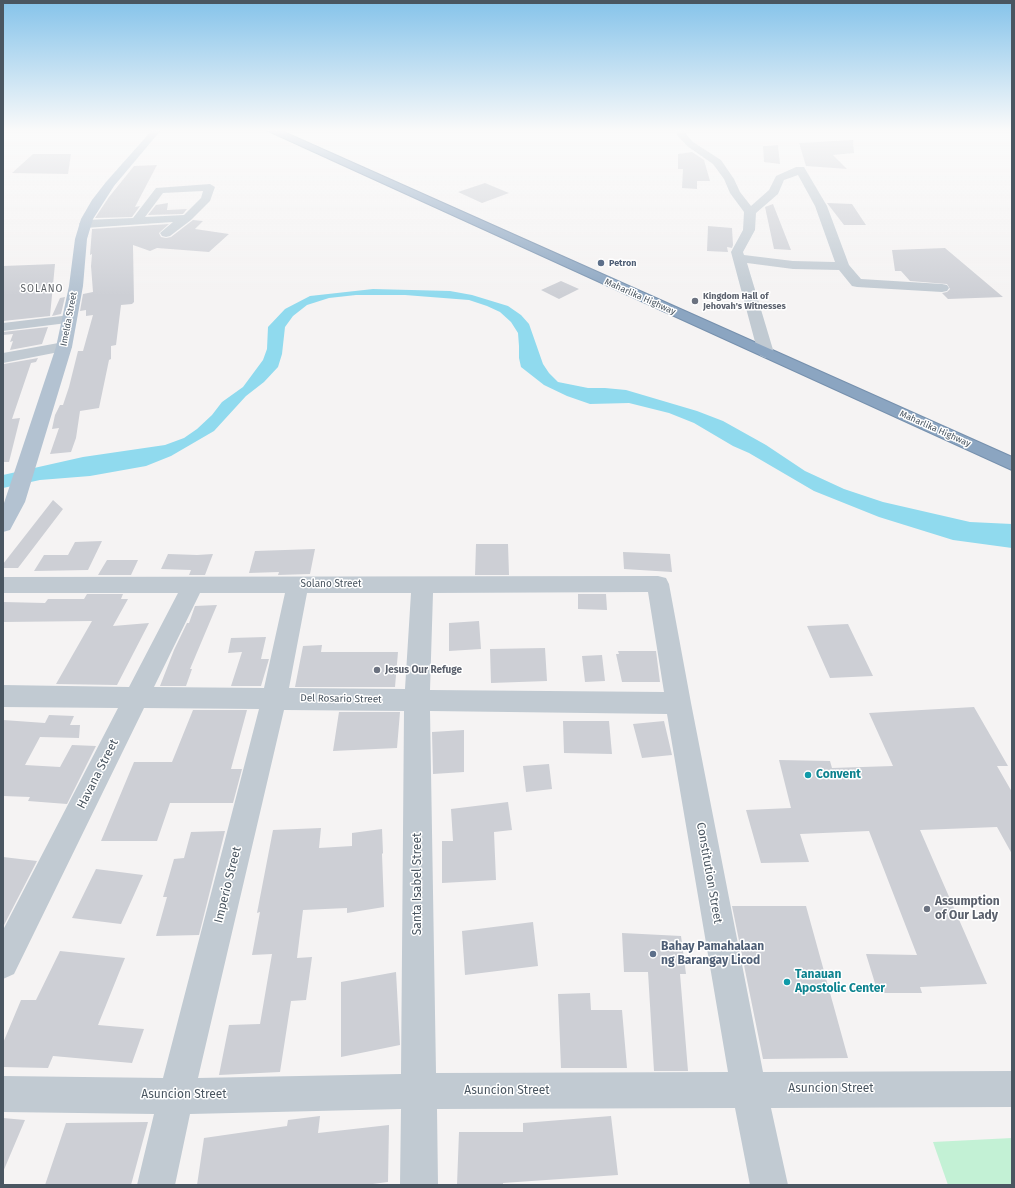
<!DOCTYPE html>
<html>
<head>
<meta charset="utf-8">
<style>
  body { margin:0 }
  #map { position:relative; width:1015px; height:1188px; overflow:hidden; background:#f5f3f3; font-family:"Fira Sans",sans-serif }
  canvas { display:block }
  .frame { position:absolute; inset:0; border:4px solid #4a5661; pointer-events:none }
</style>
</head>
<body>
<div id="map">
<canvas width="1015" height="1188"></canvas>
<div class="frame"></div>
</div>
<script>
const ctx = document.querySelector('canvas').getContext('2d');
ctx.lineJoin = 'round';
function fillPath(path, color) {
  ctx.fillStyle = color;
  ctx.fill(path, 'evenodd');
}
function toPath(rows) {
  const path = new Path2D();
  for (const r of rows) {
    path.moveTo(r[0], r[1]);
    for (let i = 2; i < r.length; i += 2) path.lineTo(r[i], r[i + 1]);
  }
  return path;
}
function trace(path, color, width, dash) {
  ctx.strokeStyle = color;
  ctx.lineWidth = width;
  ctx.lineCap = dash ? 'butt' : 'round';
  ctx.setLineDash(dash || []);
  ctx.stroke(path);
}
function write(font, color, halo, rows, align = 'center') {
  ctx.font = font + ' "Fira Sans",sans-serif';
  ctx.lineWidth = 3;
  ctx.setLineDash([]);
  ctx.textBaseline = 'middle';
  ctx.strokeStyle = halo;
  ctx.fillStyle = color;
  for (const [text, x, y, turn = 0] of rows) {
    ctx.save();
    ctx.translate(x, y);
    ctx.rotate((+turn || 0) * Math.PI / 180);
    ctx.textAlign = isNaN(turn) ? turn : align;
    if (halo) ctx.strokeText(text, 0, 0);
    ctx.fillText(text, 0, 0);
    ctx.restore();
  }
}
const green = toPath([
  [1012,1138,1012,1185,948,1185,933,1142]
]);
const water = toPath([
  [373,289,450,291,472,295,508,306,521,315,529,324,543,364,549,373,558,382,588,388,605,388,626,390,697,411,723,421,766,445,805,471,844,489,883,502,970,522,1012,524,1012,548,953,540,879,517,814,491,749,453,733,446,694,423,669,413,629,403,590,404,567,396,544,385,521,367,519,358,519,346,518,333,511,322,500,312,487,306,469,300,405,295,356,295,329,298,307,305,293,316,285,327,282,354,278,367,264,382,246,396,214,431,171,456,146,466,90,476,40,480,3,488,3,475,83,457,165,445,184,438,197,429,212,415,222,402,243,387,263,360,267,349,268,327,285,309,310,296]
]);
const building = toPath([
  [853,140,854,153,833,155,847,169,806,166,799,143],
  [778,145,780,164,764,162,763,146],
  [692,152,704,160,710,181,697,181,697,189,682,188,683,169,678,169,678,154],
  [33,154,71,154,68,174,12,173],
  [157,165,135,207,140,206,132,217,95,218,109,197,134,166],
  [485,183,509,193,482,203,458,192],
  [168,203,167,210,187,209,183,214,148,215,156,205],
  [827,203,852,204,866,225,844,225],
  [773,204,791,250,774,249,765,207],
  [193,220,203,221,195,229,229,234,209,252,157,248,150,251,133,245,134,302,132,304,121,305,116,345,111,346,111,359,109,360,99,408,80,411,76,438,71,452,50,454,59,428,52,429,55,415,60,405,63,405,69,387,78,351,83,351,93,315,86,316,86,310,80,311,83,294,93,292,91,266,92,254,90,255,92,229,169,224,159,233,161,237,166,238,171,237],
  [708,226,732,228,733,245,732,248,727,247,728,252,707,251],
  [945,248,1003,297,948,299,942,293,947,292,950,289,947,284,910,281,901,271,895,271,892,250],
  [55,264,50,316,3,321,3,266],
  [561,281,579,289,559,299,541,290],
  [65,297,61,314,52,316,60,298],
  [48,327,42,344,10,350,13,341,10,342,13,334,3,335,3,332],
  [38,358,36,362,31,363,12,419,20,418,9,462,3,462,3,367,4,364],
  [53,500,63,509,18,568,3,568,3,564],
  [102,541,88,570,34,571,44,555,68,555,75,542],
  [476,544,508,544,509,575,475,575],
  [315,549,310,574,278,575,279,572,249,573,255,551],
  [623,552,670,554,672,572,624,569],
  [168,554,197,555,213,554,205,575,189,575,191,570,161,569],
  [107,560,138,560,131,575,98,575],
  [87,594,123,594,121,599,128,599,113,626,149,623,117,685,56,684,92,621,3,622,3,602,45,603,48,599,84,599],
  [578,594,606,594,607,610,578,609],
  [217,605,190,669,192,669,186,686,160,686,174,650,187,623,189,623,195,606],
  [479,621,481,649,449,651,449,623],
  [848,624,873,676,830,678,807,626],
  [266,637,261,659,269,659,261,686,231,686,242,652,228,653,231,638],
  [322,645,321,652,398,652,395,687,295,687,303,646],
  [545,648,547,681,491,683,490,649],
  [618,651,656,651,660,682,622,682,616,654,619,654],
  [602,655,605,681,585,682,582,656],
  [974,707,1008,766,997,766,1012,792,1012,854,997,827,920,830,987,984,920,987,922,993,878,993,866,954,917,955,869,831,800,834,809,862,761,863,746,810,791,808,779,760,830,761,832,768,893,766,869,713],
  [193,710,247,710,231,769,242,769,233,803,170,803,157,841,101,841,134,762,172,762],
  [339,712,400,712,397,748,333,751],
  [49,715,74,716,70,725,80,725,79,738,40,737,25,765,60,767,72,745,96,746,67,804,28,801,30,797,3,796,3,720,45,723],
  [563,721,609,721,612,754,564,753],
  [664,721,672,755,642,758,633,724],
  [464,730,464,772,433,774,432,732],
  [549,764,552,789,526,792,523,766],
  [508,802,512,830,494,832,496,880,442,883,442,841,453,841,451,809],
  [321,828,319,848,352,846,352,833,382,829,383,853,382,854,384,907,347,913,347,908,303,910,297,958,312,957,306,1000,291,1001,280,1072,219,1075,229,1025,260,1024,272,954,252,955,260,912,257,913,273,830],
  [225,831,199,935,156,936,167,897,163,897,174,859,184,858,191,832],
  [3,857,37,861,3,927],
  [96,869,143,875,121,924,72,918],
  [732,906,806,906,848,1058,763,1059],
  [533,922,538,966,465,975,462,931],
  [622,933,681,936,686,974,680,974,688,1071,654,1071,648,972,624,972],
  [60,951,125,958,98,1025,144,1029,132,1063,53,1056,48,1068,3,1067,3,1043,21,1000,36,1000],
  [396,972,400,1045,341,1057,341,982],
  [590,993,591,1010,622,1010,627,1068,561,1068,558,994],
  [320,1116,318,1133,389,1125,388,1182,365,1185,197,1185,204,1138,287,1126,288,1120],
  [611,1116,618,1175,503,1183,503,1185,457,1185,459,1132,523,1132,523,1123],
  [3,1118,25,1120,3,1172],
  [148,1122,131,1185,45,1185,66,1123]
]);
const street = toPath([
  [676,129,685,129,686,134,693,142,721,160,734,179,740,192,751,206,769,190,776,176,796,167,804,167,827,206,849,265,861,279,942,284,947,285,949,288,947,291,942,292,857,287,852,286,839,270,793,269,747,263,774,353,771,356,766,358,761,356,758,353,731,252,743,230,744,212,730,193,724,179,713,164,687,146,677,135,676,129],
  [798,175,815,206,835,262,793,261,744,255,743,252,755,230,756,213,778,194,784,180,798,175],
  [210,184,215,187,210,201,191,220,170,236,166,237,162,236,160,233,173,222,85,228,81,227,79,224,81,221,85,220,133,218,156,188,210,184],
  [203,191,201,198,184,215,145,217,163,193,203,191],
  [70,315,75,316,77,319,75,322,3,331,3,323,70,315],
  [64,342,69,344,72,347,69,350,3,363,3,353,64,342],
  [658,576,666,578,669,584,691,703,763,1072,1012,1071,1012,1107,771,1108,788,1185,750,1185,735,1108,437,1109,438,1185,400,1185,401,1109,190,1114,175,1185,137,1185,154,1114,3,1112,3,1076,163,1078,259,709,144,708,14,974,3,979,3,930,118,708,3,707,3,685,129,687,178,593,3,593,3,577,658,576],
  [648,592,664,692,430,690,433,593,648,592],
  [200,593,285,593,264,688,154,687,200,593],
  [307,593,411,593,405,689,289,688,307,593],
  [284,710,404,711,401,1074,198,1078,284,710],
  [430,711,667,714,728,1072,436,1073,430,711]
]);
const primary = toPath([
  [153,129,162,129,114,186,93,219,87,239,83,286,72,347,25,502,10,530,3,532,3,506,56,347,69,286,75,239,81,219,92,200,106,182,153,129]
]);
const highway = toPath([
  [264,129,277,129,1012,457,1012,470,264,129]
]);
const markers = [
  [601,263,4,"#5c6f8a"],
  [695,301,4,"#6b7280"],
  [377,670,4,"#6b7280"],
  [808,775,4,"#0f9aa8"],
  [927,909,4,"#6b7280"],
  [653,954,4,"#5c6f8a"],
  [787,982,4,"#0f9aa8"]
];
const farServicenames = [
  ["Petron",609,263]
];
const farWorshipnames = [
  ["Kingdom Hall of",703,296],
  ["Jehovah's Witnesses",703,306]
];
const farStreetnames = [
  ["Maharlika Highway",640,297,24],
  ["Imelda Street",69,319,-79],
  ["Maharlika Highway",935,429,24]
];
const farQuarternames = [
  ["SOLANO",42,289]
];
const streetNames = [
  ["Solano Street",331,584],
  ["Del Rosario Street",341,699,1]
];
const worshipNames = [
  ["Jesus Our Refuge",385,670]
];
const nearStreetnames = [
  ["Havana Street",98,774,-63],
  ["Constitution Street",709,873,80],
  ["Santa Isabel Street",418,884,-90],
  ["Imperio Street",228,885,-76],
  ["Asuncion Street",831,1089],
  ["Asuncion Street",507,1091],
  ["Asuncion Street",184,1095]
];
const nearCulturenames = [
  ["Convent",816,775],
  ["Tanauan",795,975],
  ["Apostolic Center",795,989]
];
const nearWorshipnames = [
  ["Assumption",935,902],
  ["of Our Lady",935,916]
];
const nearServicenames = [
  ["Bahay Pamahalaan",661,947],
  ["ng Barangay Licod",661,961]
];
fillPath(green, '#c3f1d5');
fillPath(water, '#90daee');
fillPath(building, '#cdcfd5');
trace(highway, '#7690ad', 2);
fillPath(street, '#c1cad2');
fillPath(primary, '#b3c2d1');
fillPath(highway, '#8ba5c1');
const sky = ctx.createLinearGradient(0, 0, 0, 296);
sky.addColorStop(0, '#85c3ea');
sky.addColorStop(0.44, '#fafafa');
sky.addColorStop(1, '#fafafa00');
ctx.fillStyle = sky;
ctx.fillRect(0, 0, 1015, 296);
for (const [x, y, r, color] of markers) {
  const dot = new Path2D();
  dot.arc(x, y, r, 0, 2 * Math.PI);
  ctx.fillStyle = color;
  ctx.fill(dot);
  trace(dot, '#fff', 1.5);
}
write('bold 9px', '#4e5e75', '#fff', farServicenames, 'left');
write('bold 9px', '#5b616d', '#fff', farWorshipnames, 'left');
write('9px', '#4a5661', '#fff', farStreetnames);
ctx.letterSpacing = '1px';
write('10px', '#5f6368', '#fff', farQuarternames);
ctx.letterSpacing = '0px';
write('10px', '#4a5661', '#fff', streetNames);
write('bold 10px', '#5b616d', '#fff', worshipNames, 'left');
write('12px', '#4a5661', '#fff', nearStreetnames);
write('bold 12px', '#0d838f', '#fff', nearCulturenames, 'left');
write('bold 12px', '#5b616d', '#fff', nearWorshipnames, 'left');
write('bold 12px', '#4e5e75', '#fff', nearServicenames, 'left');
</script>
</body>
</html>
